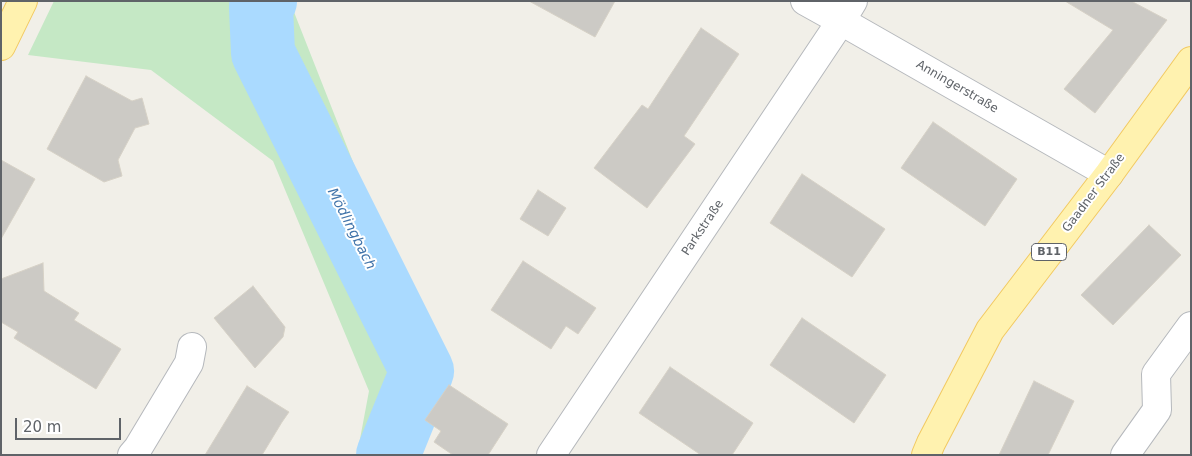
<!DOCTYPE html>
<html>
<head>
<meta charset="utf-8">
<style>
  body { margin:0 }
  #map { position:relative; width:1192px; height:456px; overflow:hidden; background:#f1efe8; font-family:"DejaVu Sans",sans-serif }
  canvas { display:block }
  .frame { position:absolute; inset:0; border:2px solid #5f6368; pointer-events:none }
  .scale { position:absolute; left:15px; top:418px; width:106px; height:22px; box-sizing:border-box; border:2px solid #5f6368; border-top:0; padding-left:6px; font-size:15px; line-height:18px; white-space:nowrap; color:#5f6368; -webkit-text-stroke:4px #fff; paint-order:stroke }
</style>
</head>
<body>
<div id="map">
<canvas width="1192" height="456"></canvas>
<div class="frame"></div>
<div class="scale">20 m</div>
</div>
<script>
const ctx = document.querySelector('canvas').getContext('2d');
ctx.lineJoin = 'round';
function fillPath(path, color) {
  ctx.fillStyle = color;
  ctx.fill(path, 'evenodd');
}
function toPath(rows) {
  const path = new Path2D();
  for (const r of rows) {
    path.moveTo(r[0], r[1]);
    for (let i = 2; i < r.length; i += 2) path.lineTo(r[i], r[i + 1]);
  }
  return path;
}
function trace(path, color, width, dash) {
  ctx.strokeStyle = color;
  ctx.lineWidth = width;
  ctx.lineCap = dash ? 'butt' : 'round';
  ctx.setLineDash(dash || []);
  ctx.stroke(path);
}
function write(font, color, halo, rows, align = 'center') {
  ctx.font = font + ' "DejaVu Sans",sans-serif';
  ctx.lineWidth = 4;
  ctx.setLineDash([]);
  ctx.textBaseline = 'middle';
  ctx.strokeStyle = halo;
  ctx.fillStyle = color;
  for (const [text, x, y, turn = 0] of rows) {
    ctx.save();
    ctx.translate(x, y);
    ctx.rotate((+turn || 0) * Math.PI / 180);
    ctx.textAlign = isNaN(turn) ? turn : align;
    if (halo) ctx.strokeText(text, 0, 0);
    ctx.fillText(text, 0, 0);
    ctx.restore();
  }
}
const green = toPath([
  [54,1,298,1,292,7,435,370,386,455,357,455,369,391,273,161,151,70,28,55]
]);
const river = toPath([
  [265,1,261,7,263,53,422,371,388,455]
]);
const building = toPath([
  [529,1,615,1,595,37,529,1],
  [1065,1,1131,1,1167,20,1095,113,1064,89,1113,30,1065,1],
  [701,28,739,54,684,136,695,144,647,208,594,168,642,105,648,109,701,28],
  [86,76,132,101,142,98,149,124,135,128,118,160,122,176,104,182,47,149,86,76],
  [933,122,1017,179,985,226,901,168,933,122],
  [1,160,35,179,1,239,1,160],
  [802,174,885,229,852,277,770,223,802,174],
  [538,190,566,208,548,236,520,219,538,190],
  [1149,225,1181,255,1113,325,1081,295,1149,225],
  [523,261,596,308,578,334,566,326,551,349,491,310,523,261],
  [43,263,44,291,79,313,74,320,121,349,96,389,14,338,18,332,1,322,1,279,43,263],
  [253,286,285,327,283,337,255,368,214,318,253,286],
  [802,318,886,375,854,423,770,365,802,318],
  [670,367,753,423,732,455,701,455,639,413,670,367],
  [1034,381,1074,401,1048,455,999,455,1034,381],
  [449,385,508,424,488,455,453,455,434,442,441,431,425,420,449,385],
  [247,386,289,412,282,422,262,455,205,455,247,386]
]);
const minor = toPath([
  [805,1,841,21,1109,174],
  [132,455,138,448,189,363,192,347],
  [551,455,841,21,853,1],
  [1125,455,1157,410,1156,374,1191,326]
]);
const major = toPath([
  [1,46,23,1],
  [926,455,931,443,990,330,1109,174,1191,61]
]);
const shields = [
  [1049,252,35]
];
const shieldNames = [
  ["B11",1049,252]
];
const streetNames = [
  ["Anningerstraße",957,87,30],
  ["Gaadner Straße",1094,193,-53],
  ["Parkstraße",703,228,-56]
];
const waterNames = [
  ["Mödlingbach",351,229,63]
];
fillPath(green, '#c5e8c5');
trace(river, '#aadaff', 64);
fillPath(building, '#cccac5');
trace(building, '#d6d1c6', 1);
trace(minor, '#b5b8bc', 30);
trace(major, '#f2c960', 30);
trace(minor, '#fff', 28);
trace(major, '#fff2af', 28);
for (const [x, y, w] of shields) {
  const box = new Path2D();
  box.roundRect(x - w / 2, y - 8.5, w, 17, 4);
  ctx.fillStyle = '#fff';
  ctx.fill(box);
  trace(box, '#5f6368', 1);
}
write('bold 11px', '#5f6368', null, shieldNames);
write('12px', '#5f6368', '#fff', streetNames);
write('italic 14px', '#4174aa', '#fff', waterNames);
</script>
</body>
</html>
